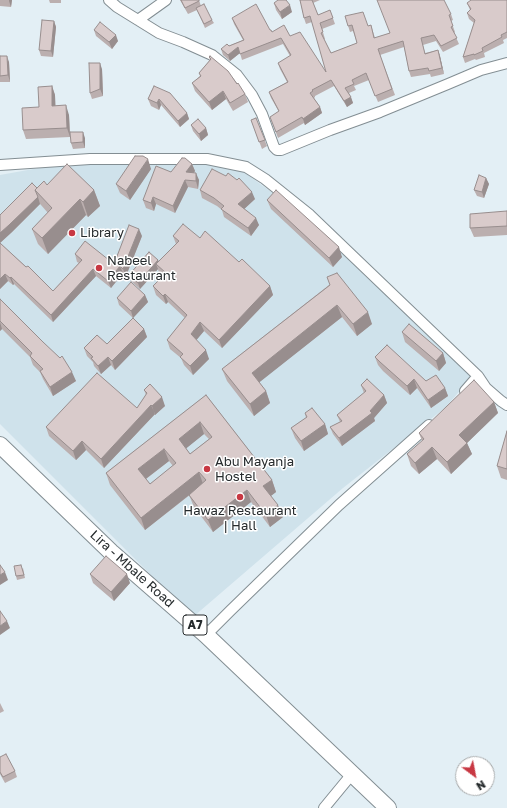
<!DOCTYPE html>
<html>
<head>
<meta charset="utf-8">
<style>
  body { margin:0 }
  #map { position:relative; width:507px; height:808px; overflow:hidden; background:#e3eff5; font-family:"Golos Text",sans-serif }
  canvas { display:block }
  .north { position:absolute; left:455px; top:756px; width:40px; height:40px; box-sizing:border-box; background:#fff; border:1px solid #a8aaab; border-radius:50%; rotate:148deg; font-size:11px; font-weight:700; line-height:16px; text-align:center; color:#262b2d }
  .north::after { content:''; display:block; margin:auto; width:14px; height:18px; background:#c83843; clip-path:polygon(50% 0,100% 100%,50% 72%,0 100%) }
</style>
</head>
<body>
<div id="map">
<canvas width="507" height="808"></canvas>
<div class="north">N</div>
</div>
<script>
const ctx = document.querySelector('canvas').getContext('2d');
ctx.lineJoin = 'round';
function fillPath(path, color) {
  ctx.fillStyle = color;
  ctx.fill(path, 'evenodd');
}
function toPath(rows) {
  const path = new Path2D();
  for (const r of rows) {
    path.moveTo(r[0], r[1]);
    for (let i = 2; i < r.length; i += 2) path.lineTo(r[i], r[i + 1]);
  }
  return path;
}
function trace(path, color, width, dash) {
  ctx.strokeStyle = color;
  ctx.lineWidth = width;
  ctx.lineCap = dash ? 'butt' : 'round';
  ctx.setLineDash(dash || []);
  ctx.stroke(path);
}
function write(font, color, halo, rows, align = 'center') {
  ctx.font = font + ' "Golos Text",sans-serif';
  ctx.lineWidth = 3;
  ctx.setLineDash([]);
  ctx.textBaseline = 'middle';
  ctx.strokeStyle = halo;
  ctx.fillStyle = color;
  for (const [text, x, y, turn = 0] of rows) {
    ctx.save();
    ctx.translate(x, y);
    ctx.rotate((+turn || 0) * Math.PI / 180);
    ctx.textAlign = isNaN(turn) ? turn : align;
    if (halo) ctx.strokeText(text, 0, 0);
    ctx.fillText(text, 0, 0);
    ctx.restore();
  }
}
const built = toPath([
  [89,159,205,160,241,170,303,215,364,275,473,375,446,407,343,488,193,617,0,424,0,175]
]);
const street = toPath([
  [109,0,117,7,159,33,183,42,212,55,237,75,252,95,262,114,274,147,277,150,281,150,330,130,380,112,448,84,481,70,507,63],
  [138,20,166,0],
  [0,165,90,159,207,159,246,167,265,179,310,215,478,376,465,391],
  [478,376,486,388,501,401,507,405],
  [206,635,230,611,339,505,429,425],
  [324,808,352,774]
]);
const primary = toPath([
  [0,445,111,552,206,635,388,808]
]);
const wall = toPath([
  [0,0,12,0,11,7,0,6],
  [49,0,61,0,61,3,50,3],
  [180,0,199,0,201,6,212,20,214,23,205,28,197,10,188,14],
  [300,0,320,0,313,3,318,15,330,10,335,24,322,29,325,39,324,39,331,53,357,43,353,31,350,32,345,16,368,26,371,25,375,38,451,14,453,20,451,21,455,32,454,33,459,44,443,52,436,41,423,45,425,53,438,50,440,56,444,74,431,77,430,74,411,77,409,71,404,47,380,55,395,95,378,102,369,80,354,86,356,90,349,93,353,103,347,107,334,86,315,96,315,97,314,98,320,107,322,113,305,125,304,123,278,138,270,117,279,112,271,98,269,92,287,82,280,69,278,63,290,56,283,44,242,60,240,53,230,61,223,55,221,49,243,40,234,24,232,18,270,30,272,32,290,36,326,72,312,22,306,24,304,18],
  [507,0,507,38,503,40,504,43,484,53,485,57,476,60,475,59,465,63,463,57,474,23,469,19,467,13,470,10,467,3],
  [274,3,292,12,282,19,276,10],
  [54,21,56,27,53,57,41,56,39,50],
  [94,30,118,41,112,49,96,36],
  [0,56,9,62,10,82,0,82],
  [209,57,237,84,245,94,248,102,233,111,226,99,212,110,195,91,192,83,200,76,199,73,210,60],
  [102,69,103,96,92,99,90,93],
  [52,86,55,95,55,106,69,115,70,137,26,139,23,130,39,107],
  [154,86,187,113,189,119,180,127,161,105,159,110,151,106,148,99],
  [256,118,267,146,262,149,251,120],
  [191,125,206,128,208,135,201,141,193,131],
  [85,138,85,148,73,149,71,143],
  [192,164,195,171,194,173,199,180,198,189,188,187,175,213,156,204,154,211,146,208,143,200,171,172],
  [151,169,130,200,120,193,116,184],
  [486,178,489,184,484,198,477,196,474,190],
  [47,185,94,190,100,206,88,217,86,215,48,254,38,244,32,229,48,213,41,205,40,204,12,232,0,243,0,215,37,188],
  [200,190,255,199,244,209,259,225,251,236,224,217,222,210,217,206,202,198],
  [267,200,342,257,333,267,271,209],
  [507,211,507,235,474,237,470,228],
  [142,236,126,276,123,273,111,288,96,276,53,322,14,284,13,285,8,281,0,289,0,243,53,291,79,263,77,262,75,254,114,264],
  [173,236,200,238,239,262,270,286,273,295,222,348,204,331,196,340,209,359,193,375,184,365,181,358,170,349,167,340,185,318,168,302,166,304,156,295,153,286,163,276,159,273,158,269,140,289,131,281,129,275,158,260,159,262,176,244],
  [329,285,372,324,357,336,342,317,259,382,266,391,270,403,254,416,227,381,222,369],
  [145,295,148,302,133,318,119,305,117,298],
  [0,299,76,381,53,396,43,379,40,372,33,365,30,357,2,329,0,331],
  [144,329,147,337,115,370,111,365,101,374,94,366,93,362,87,356,84,348,107,344],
  [402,332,443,353,446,363,439,371,405,342],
  [375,357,426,381,445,388,448,396,431,408,417,388,410,395,383,371,378,365],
  [361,385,384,395,387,403,374,418,375,421,342,446,333,434,330,427,340,422,337,415,364,393],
  [144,390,165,406,155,415,155,414,104,468,86,450,76,460,49,436,46,427,137,408,146,395],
  [206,395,272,480,276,492,271,496,283,517,270,527,251,502,213,532,194,507,189,495,191,494,145,530,110,485,106,473],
  [204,434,209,439,190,454,186,448],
  [169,461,173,466,150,484,146,479],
  [494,402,498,413,467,443,472,454,451,474,437,459,419,474,411,466,407,454,422,441,419,433],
  [305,413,325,424,328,434,304,451,295,438,291,428,306,418],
  [507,431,507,480,501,478,497,466],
  [23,568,25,578,17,580,16,576],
  [90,574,130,583,114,601,93,583],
  [0,703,4,711,0,713],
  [0,757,15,771,17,777,5,783,0,774]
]);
const shadedWall = toPath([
  [9,0,12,0,11,7,9,1],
  [290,5,292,12,282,19,280,12],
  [54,21,56,27,53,57,51,51],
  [116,35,118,41,112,49,109,42],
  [238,47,240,53,230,61,228,55],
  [438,50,440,56,444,74,442,68],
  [7,56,9,62,10,82,8,75],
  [100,63,102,69,103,96,100,89],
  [52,86,55,95,56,115,52,106],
  [223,91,226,99,212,110,209,102],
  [351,97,353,103,347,107,344,101],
  [159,99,161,105,159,110,157,103],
  [66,105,69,115,70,137,67,128],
  [320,107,322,113,305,125,303,119],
  [187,113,189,119,180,127,178,121],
  [206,128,208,135,201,141,199,134],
  [83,132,85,138,85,148,83,142],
  [148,159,151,169,130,200,126,191],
  [192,164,195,171,189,179,186,172],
  [196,173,199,180,198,189,196,181],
  [486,178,489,184,484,198,482,192],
  [185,180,188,187,175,213,173,206],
  [94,190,100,206,88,217,83,202],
  [252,192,255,199,241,212,238,204],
  [38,197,40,204,12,232,0,243,0,233],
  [153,197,156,204,154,211,151,203],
  [80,199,86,215,48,254,42,238],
  [256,218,259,225,251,236,248,228],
  [139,229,142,236,126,276,123,269],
  [339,247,342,257,333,267,329,258],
  [158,260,161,267,156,264,158,269,140,289,138,283],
  [120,266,123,273,111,288,108,281],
  [93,269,96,276,53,322,51,315],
  [5,274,8,281,0,289,0,279],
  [11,277,14,284,13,285,10,278],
  [270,286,273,295,222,348,219,340],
  [165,294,168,302,166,304,163,296],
  [145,295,148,302,133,318,131,311],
  [337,305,342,317,256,385,252,373],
  [368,312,372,324,357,336,353,324],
  [0,322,2,329,0,331],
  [200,322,204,331,194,343,191,334],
  [144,329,147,337,115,370,112,361],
  [206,350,209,359,193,375,190,366],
  [443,353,446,363,439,371,436,361],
  [108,357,111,365,101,374,98,366],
  [72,372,76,381,53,396,50,387],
  [414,379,417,388,410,395,407,386],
  [445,388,448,396,431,408,428,400],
  [266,391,270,403,254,416,250,404],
  [384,395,387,403,374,418,375,421,342,446,339,438,370,411],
  [162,397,165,406,155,415,152,406],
  [494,402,498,413,467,443,472,454,451,474,447,462,459,435],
  [151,405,155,414,104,468,101,459],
  [200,422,204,434,183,451,179,439],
  [325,424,328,434,304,451,301,441],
  [82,441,86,450,76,460,73,451],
  [432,447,437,459,419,474,415,463],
  [164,449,169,461,143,481,138,469],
  [199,472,203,484,145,530,141,518],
  [272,480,276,492,268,498,263,486],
  [247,490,251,502,213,532,208,520],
  [278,505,283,517,270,527,266,515],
  [5,572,8,580,0,585,0,575],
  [127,574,130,583,114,601,111,592],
  [7,621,10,628,0,635,0,626]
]);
const building = toPath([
  [181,0,199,0,199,1,185,8,181,0],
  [278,0,286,0,290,5,280,12,274,3,278,0],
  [300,0,312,0,318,15,330,10,333,18,320,23,323,32,321,33,331,53,357,43,352,25,348,26,345,16,363,12,368,26,371,25,374,38,390,33,377,0,444,0,451,14,449,15,453,26,451,27,457,38,441,46,434,35,421,38,425,54,438,50,442,68,429,71,428,68,409,71,403,41,378,49,392,89,375,96,366,73,352,80,354,84,345,88,351,97,344,101,331,80,312,90,313,91,310,93,320,107,303,119,302,117,276,132,270,117,279,111,269,92,288,82,278,63,291,55,281,38,240,54,238,47,228,55,221,49,227,44,229,46,244,40,232,18,256,4,270,30,271,30,272,32,284,25,290,36,300,32,326,72,310,16,304,18,300,0],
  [471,0,507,0,507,32,501,35,502,37,482,48,483,51,474,55,474,54,463,57,475,20,467,13,471,9,467,3,471,0],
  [204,4,212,20,204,24,196,8,204,4],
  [42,20,54,21,51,51,39,50,42,20],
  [100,22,116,35,109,42,94,30,100,22],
  [0,56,7,56,8,75,0,76,0,56],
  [210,56,228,71,237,84,238,83,245,94,230,103,223,91,209,102,192,83,201,76,199,73,211,59,209,57,210,56],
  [89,63,100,63,100,89,90,93,89,63],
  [52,86,52,106,66,105,67,128,23,130,22,108,39,107,38,87,52,86],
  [154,86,170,93,187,113,178,121,159,99,157,103,148,99,154,86],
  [256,118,265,140,259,142,251,120,256,118],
  [198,119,206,128,199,134,191,125,198,119],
  [70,132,83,132,83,142,71,143,70,132],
  [135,156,143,156,148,159,126,191,116,184,135,156],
  [182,158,185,158,192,164,186,172,196,173,196,181,185,180,173,206,153,197,151,203,143,200,156,166,171,172,182,158],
  [67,164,94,190,83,202,80,199,42,238,32,229,52,208,35,190,44,181,47,185,67,164],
  [212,169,226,176,228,173,237,180,239,178,252,192,238,204,256,218,248,228,221,209,224,206,214,198,200,190,212,169],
  [479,175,486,178,482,192,474,190,479,175],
  [32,183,37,188,35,190,38,197,9,225,0,233,0,215,32,183],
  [276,190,339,247,329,258,267,200,276,190],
  [507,211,507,226,470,228,470,214,507,211],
  [183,224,200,238,205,231,239,262,242,259,270,286,219,340,200,322,191,334,206,350,190,366,180,357,183,354,167,340,187,315,165,294,163,296,153,286,166,273,156,264,179,241,173,236,183,224],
  [129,225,139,229,123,269,120,266,108,281,93,269,51,315,11,277,10,278,5,274,0,279,0,243,26,267,28,266,53,291,82,260,75,254,85,241,114,264,129,225],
  [149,252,158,260,138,283,129,275,149,252],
  [337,273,368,312,353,324,337,305,252,373,266,391,250,404,222,369,330,285,327,277,337,273],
  [131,282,145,295,131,311,117,298,131,282],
  [0,299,43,342,60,358,62,356,72,372,50,387,40,371,43,369,30,356,32,353,0,321,0,299],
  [133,318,144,329,112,361,108,357,98,366,91,358,93,357,84,348,97,335,107,344,133,318],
  [409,324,443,353,436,361,402,332,409,324],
  [387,345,426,381,436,375,445,388,428,400,414,379,407,386,380,362,375,357,387,345],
  [97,373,137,408,147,393,144,390,150,384,162,397,152,406,151,405,101,459,82,441,73,451,46,427,97,373],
  [367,379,384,395,370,411,372,413,339,438,330,427,342,421,337,415,366,391,361,385,367,379],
  [474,380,494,402,459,435,467,443,447,462,432,447,415,463,407,454,424,439,419,433,474,380],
  [206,395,272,480,263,486,278,505,266,515,247,490,208,520,189,495,206,480,199,472,141,518,106,473,206,395],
  [200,422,212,437,190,454,179,439,200,422],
  [164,449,176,463,150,484,138,469,164,449],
  [312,408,325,424,301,441,291,428,307,417,305,413,312,408],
  [507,431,507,469,497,466,507,431],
  [106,556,127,574,111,592,90,574,106,556],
  [0,565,5,572,0,575,0,565],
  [21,565,24,575,16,576,14,566,21,565],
  [0,611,7,621,0,626,0,611],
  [6,754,15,771,3,777,0,772,0,757,6,754]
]);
const markers = [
  [72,233,4,"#c83843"],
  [99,268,4,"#c83843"],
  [207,469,4,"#c83843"],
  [240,497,4,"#c83843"]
];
const shields = [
  [195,625,24]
];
const shieldNames = [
  ["A7",195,625]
];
const poiNames = [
  ["Library",80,233],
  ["Nabeel",107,261],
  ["Restaurant",107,276],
  ["Abu Mayanja",215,462],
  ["Hostel",215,477],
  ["Hawaz Restaurant",240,511,"center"],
  ["| Hall",240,526,"center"]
];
const streetNames = [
  ["Lira - Mbale Road",132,569,42]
];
fillPath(built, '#cfe2eb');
trace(street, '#838e93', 12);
trace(primary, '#838e93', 18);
trace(street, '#fff', 10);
trace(primary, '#fff', 16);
fillPath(wall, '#bbafaf');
fillPath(shadedWall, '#988e8e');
fillPath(building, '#d9cbcb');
trace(building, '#988e8e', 1);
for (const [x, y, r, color] of markers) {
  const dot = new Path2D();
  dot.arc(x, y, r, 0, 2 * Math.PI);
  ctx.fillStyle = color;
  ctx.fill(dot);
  trace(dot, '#fff', 1.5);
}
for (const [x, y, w] of shields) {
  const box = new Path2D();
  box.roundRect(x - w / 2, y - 10, w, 20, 3);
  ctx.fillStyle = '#fff';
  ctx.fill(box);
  trace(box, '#262b2d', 1);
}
write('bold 12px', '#262b2d', null, shieldNames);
write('13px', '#262b2d', '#fff', poiNames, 'left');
write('13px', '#262b2d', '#fff', streetNames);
</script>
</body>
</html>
